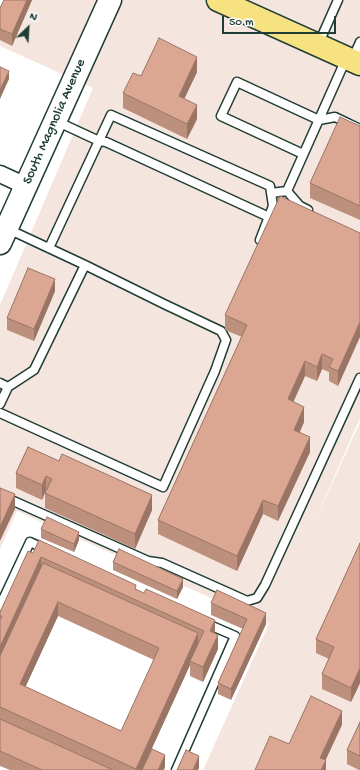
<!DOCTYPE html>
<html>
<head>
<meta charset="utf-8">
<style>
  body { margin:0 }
  #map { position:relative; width:360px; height:770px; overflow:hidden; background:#fff; font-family:"Gochi Hand",sans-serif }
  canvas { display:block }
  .north { position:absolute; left:8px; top:8px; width:40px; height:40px; -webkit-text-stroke:3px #fff; paint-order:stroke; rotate:25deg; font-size:11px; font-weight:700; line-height:16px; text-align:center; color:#1f3d34 }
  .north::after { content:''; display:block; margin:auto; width:14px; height:18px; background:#1f3d34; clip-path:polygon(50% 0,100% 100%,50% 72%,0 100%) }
  .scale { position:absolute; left:222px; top:16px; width:114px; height:18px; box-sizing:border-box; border:2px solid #1f3d34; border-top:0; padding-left:5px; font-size:12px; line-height:14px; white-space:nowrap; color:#1f3d34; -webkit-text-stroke:3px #fff; paint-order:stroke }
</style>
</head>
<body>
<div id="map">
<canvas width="360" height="770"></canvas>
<div class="north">N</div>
<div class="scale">50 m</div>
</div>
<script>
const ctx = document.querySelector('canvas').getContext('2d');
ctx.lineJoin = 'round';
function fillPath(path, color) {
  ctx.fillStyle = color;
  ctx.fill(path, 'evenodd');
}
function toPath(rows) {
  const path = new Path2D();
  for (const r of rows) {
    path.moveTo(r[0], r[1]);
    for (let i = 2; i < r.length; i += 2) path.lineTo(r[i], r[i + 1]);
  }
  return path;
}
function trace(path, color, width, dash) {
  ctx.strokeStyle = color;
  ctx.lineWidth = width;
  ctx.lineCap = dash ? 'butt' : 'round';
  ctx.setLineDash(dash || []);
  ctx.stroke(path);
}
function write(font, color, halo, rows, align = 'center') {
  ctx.font = font + ' "Gochi Hand",sans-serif';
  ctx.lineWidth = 3.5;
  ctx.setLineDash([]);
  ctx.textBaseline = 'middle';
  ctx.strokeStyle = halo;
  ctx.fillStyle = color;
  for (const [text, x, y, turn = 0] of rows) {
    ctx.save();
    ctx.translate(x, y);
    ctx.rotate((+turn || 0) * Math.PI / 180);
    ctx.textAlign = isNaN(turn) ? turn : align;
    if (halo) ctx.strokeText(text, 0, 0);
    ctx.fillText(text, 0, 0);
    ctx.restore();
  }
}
const built = toPath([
  [7,0,360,0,360,418,306,541,360,422,360,770,203,770,269,624,17,511,0,549,0,305,93,88,0,46,0,17]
]);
const service = toPath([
  [318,45,338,0],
  [352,60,360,42],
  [56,121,99,141,106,142,269,217],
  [303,154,221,116,237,82,319,120,335,117,360,129],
  [287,191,300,206,308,210],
  [271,193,287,191,346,59],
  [49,248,111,115,270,186,273,206,260,240],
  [0,383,8,387],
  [0,404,8,387,34,370,85,265],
  [0,413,163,487,215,371,226,340,221,331,164,304,85,265,8,229],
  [0,495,148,561,162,563,247,601,257,598,265,585,360,378],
  [0,606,30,542,45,549],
  [176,770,235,636,205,623]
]);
const minor = toPath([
  [0,174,26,186]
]);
const secondary = toPath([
  [0,243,110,0]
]);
const primary = toPath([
  [218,0,360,64]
]);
const wall = toPath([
  [32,0,12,46,0,40,0,8],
  [197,72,184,99,197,119,187,139,123,108,123,93,141,76],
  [360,126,360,220,310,198,310,183],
  [360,233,338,386,329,381,329,372,322,369,317,381,305,376,293,402,304,422,300,432,310,452,278,521,263,514,237,571,158,534,158,520,242,337,225,330,225,315],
  [55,291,34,341,7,330,7,318],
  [28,447,152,510,135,549,45,508,45,493,46,491,46,490,42,500,16,488,16,473],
  [41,529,79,540,74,552,41,538],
  [360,543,360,683,351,702,322,689,322,674,329,659,316,653,316,639],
  [33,553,136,589,215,634,218,649,203,682,190,676,190,665,142,770,10,770,0,766,0,612],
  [58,616,154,660,121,731,25,687],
  [113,562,183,587,177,599,113,570],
  [211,603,266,624,231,700,218,694,218,683,243,629,211,615],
  [360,722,360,770,359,770,347,764,347,750]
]);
const shadedWall = toPath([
  [27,0,32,0,12,46,12,34],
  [197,57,197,72,179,110,179,96],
  [9,71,9,79,0,99,0,90],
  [197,105,197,119,187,139,187,124],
  [55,279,55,291,34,341,34,329],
  [360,322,360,337,338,386,338,371],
  [322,354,322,369,317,381,317,367],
  [305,361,305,376,288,414,288,399],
  [304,407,304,422,294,444,294,430],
  [310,437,310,452,278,521,278,506],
  [46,476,46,490,42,500,42,485],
  [15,494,15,509,0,541,0,527],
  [152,495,152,510,135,549,135,534],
  [263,500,263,514,237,571,237,556],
  [79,532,79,540,74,552,74,544],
  [41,557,41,571,0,662,0,647],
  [183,579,183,587,177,599,177,591],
  [58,602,58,616,20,699,20,684],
  [266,613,266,624,231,700,231,689],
  [215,620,215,635,210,631],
  [198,633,198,648,190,661,190,665,142,770,136,770],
  [218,635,218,649,203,682,203,667],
  [360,668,360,683,351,702,351,688],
  [342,711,342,725,321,770,320,758],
  [165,755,165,767,164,770,158,770],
  [199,756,199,768,198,770,193,770],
  [326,760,326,770,321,770]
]);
const building = toPath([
  [4,0,27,0,12,34,0,29,0,8,4,0],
  [159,38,197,57,179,96,197,105,187,124,123,93,133,73,141,76,159,38],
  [0,67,9,71,0,90,0,67],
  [340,117,360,126,360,206,310,183,340,117],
  [280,196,360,233,360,322,338,371,329,367,333,359,322,354,317,367,305,361,288,399,304,407,294,430,310,437,278,506,263,500,237,556,158,520,247,325,225,315,280,196],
  [28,268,55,279,34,329,7,318,28,268],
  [28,447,59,461,62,454,152,495,135,534,45,493,52,479,46,476,42,485,16,473,28,447],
  [0,488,15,494,0,527,0,488],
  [47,517,79,532,74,544,41,529,47,517],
  [39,540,136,585,135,589,144,593,146,589,215,620,210,631,218,635,203,667,190,661,204,631,41,557,0,647,0,620,2,616,0,616,0,612,28,551,33,553,39,540],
  [360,543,360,668,351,688,322,674,334,647,316,639,360,543],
  [119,549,183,579,177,591,113,562,119,549],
  [43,563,198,633,136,769,0,707,0,656,43,563],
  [58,602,159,648,121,731,20,684,58,602],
  [217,590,266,613,231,689,218,683,247,619,211,603,217,590],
  [311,696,342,711,320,758,326,760,321,770,255,770,270,736,289,744,311,696],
  [0,719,113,770,42,770,0,751,0,719],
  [360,722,360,756,347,750,360,722],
  [152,749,165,755,158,770,142,770,152,749],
  [186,750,199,756,193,770,177,770,186,750]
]);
const streetNames = [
  ["South Magnolia Avenue",55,122,-66]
];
fillPath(built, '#f4e5de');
trace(service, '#1f3d34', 11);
trace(minor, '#1f3d34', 19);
trace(secondary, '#1f3d34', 25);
trace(primary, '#1f3d34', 25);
trace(service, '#fff', 8);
trace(minor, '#fff', 16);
trace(secondary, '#fff', 22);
trace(primary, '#f7e281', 22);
fillPath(wall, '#bd907e');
fillPath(shadedWall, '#9a7566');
fillPath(building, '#dca792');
trace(building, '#9a7566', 1);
write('14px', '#1f3d34', '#fff', streetNames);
</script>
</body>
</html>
